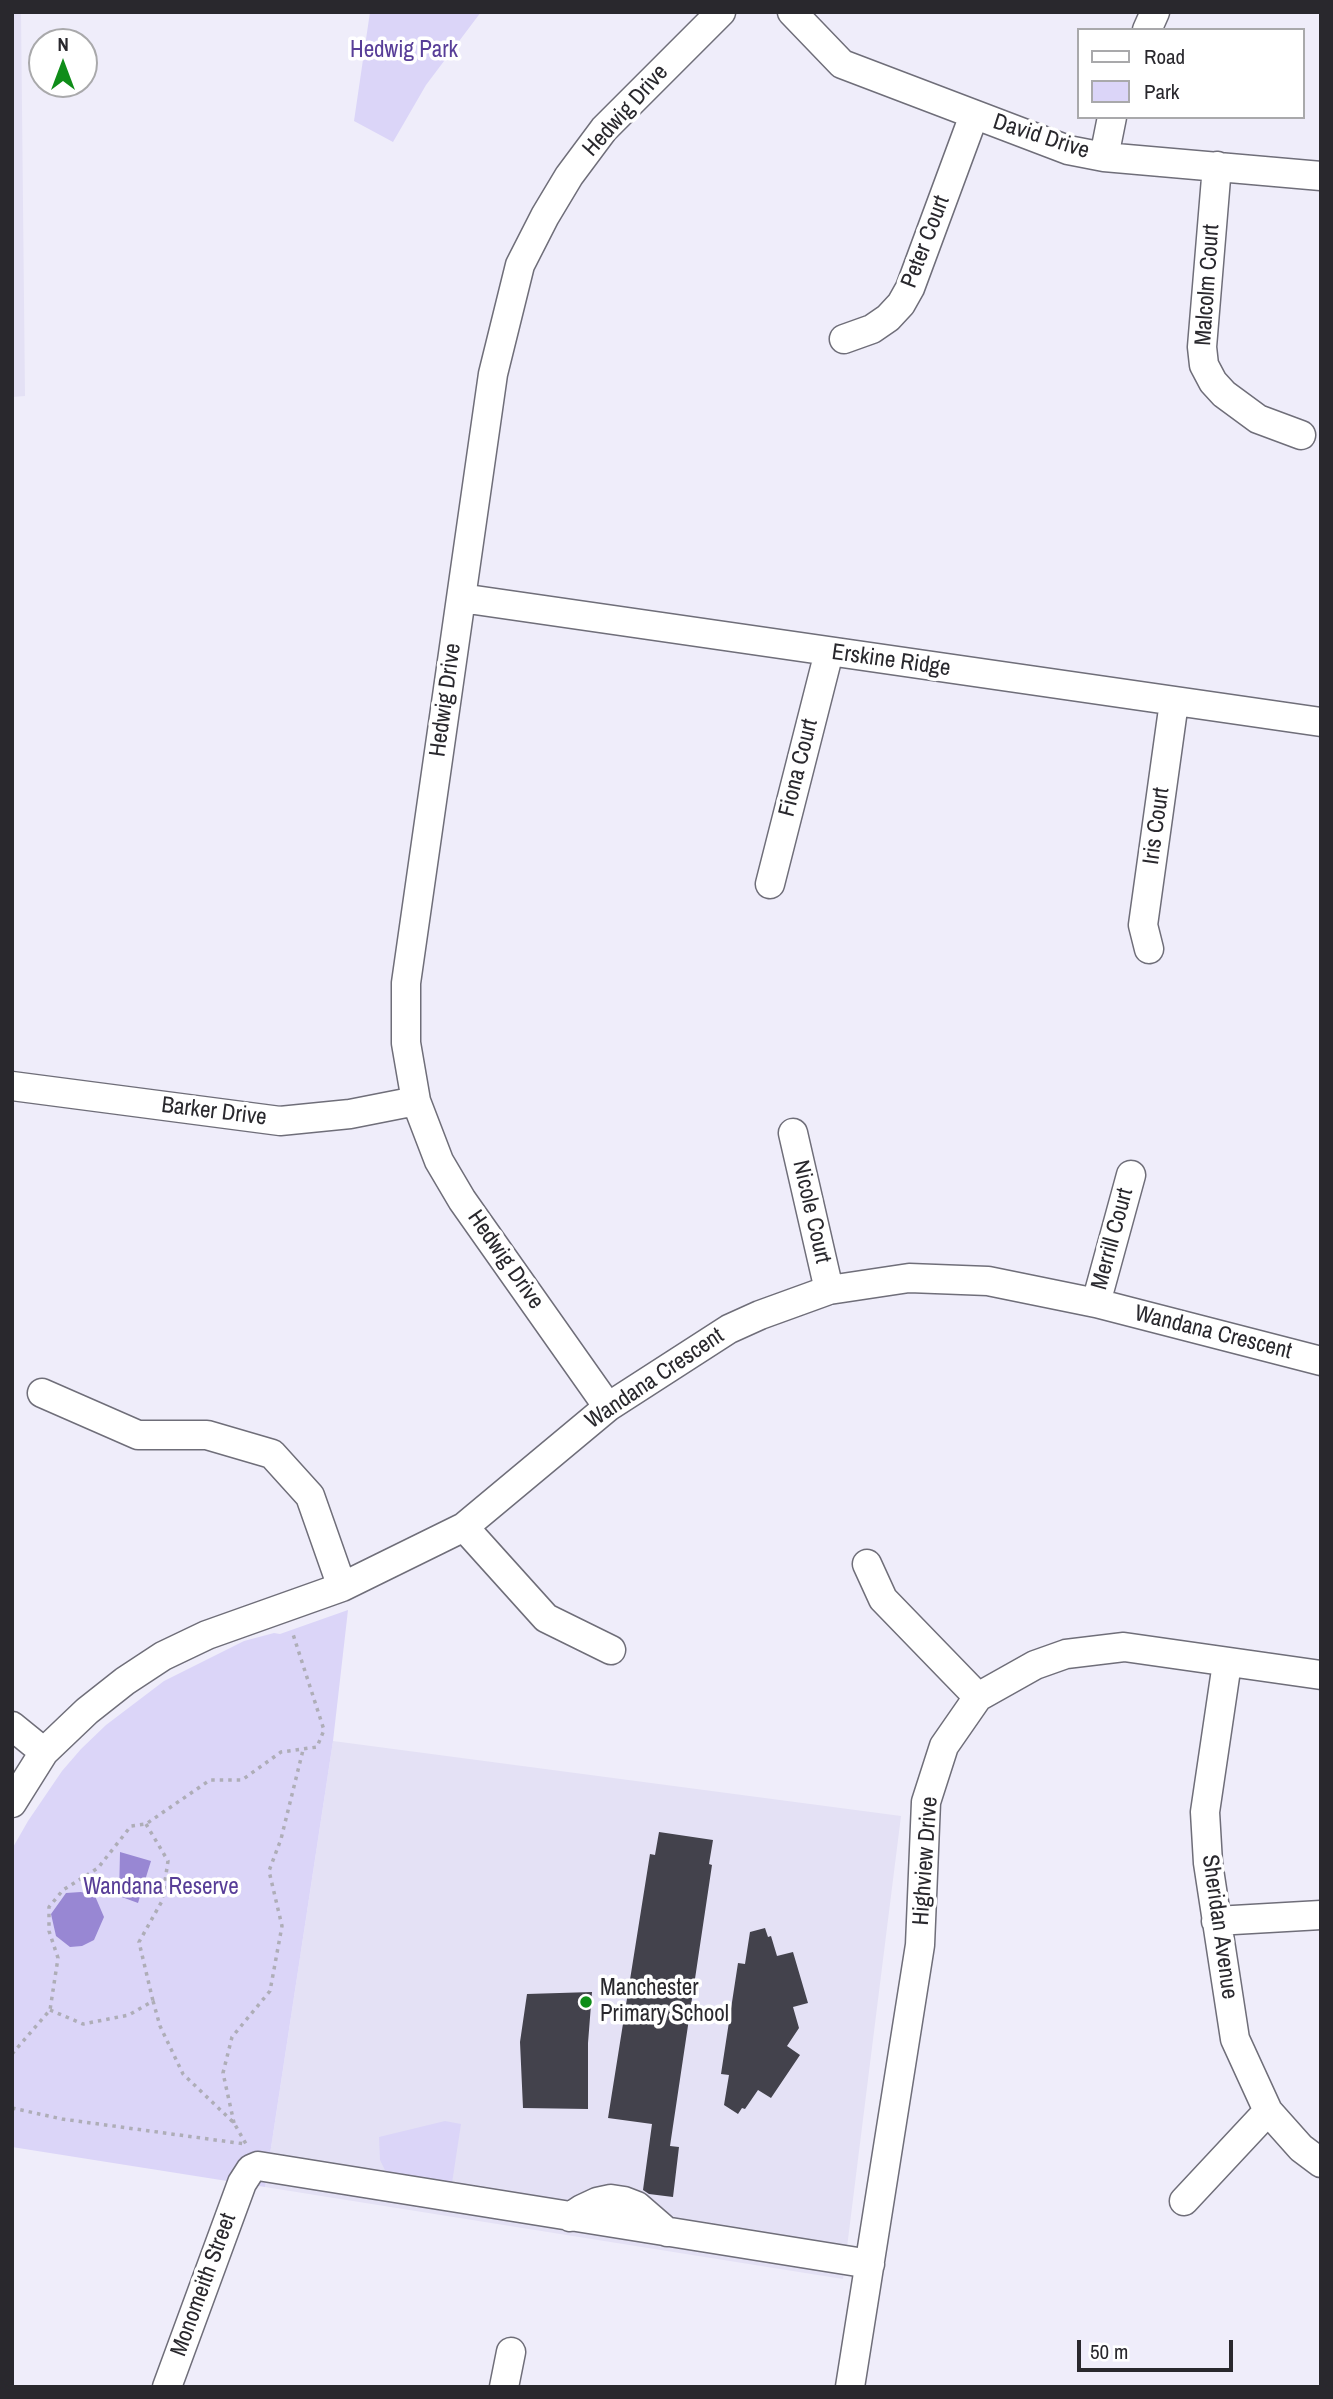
<!DOCTYPE html>
<html>
<head>
<meta charset="utf-8">
<style>
  body { margin:0 }
  #map { position:relative; width:1333px; height:2399px; overflow:hidden; background:#efedfa; font-family:"Archivo Narrow",sans-serif }
  canvas { display:block }
  .frame { position:absolute; inset:0; border:14px solid #29282d; pointer-events:none }
  .legend { position:absolute; left:1077px; top:28px; width:228px; height:91px; box-sizing:border-box; background:#fff; border:2px solid #a9a9ab; margin:0; padding:9px 12px; list-style:none; font-size:21px; color:#29282d }
  .legend li { display:flex; align-items:center; gap:14px; height:35px }
  .legend b { width:35px; border:2px solid #a9a9ab }
  .north { position:absolute; left:28px; top:28px; width:70px; height:70px; box-sizing:border-box; background:#fff; border:2px solid #a9a9ab; border-radius:50%; rotate:0deg; font-size:19px; font-weight:700; line-height:28px; text-align:center; color:#29282d }
  .north::after { content:''; display:block; margin:auto; width:24px; height:32px; background:#0f8d19; clip-path:polygon(50% 0,100% 100%,50% 72%,0 100%) }
  .scale { position:absolute; left:1077px; top:2340px; width:156px; height:32px; box-sizing:border-box; border:4px solid #29282d; border-top:0; padding-left:9px; font-size:21px; line-height:24px; white-space:nowrap; color:#29282d; -webkit-text-stroke:5px #fff; paint-order:stroke }
</style>
</head>
<body>
<div id="map">
<canvas width="1333" height="2399"></canvas>
<div class="frame"></div>
<ul class="legend">
<li><b style="height:9px;background:#fff"></b>Road</li>
<li><b style="height:19px;background:#dbd5f8"></b>Park</li>
</ul>
<div class="north">N</div>
<div class="scale">50 m</div>
</div>
<script>
const ctx = document.querySelector('canvas').getContext('2d');
ctx.lineJoin = 'round';
function fillPath(path, color) {
  ctx.fillStyle = color;
  ctx.fill(path, 'evenodd');
}
function toPath(rows) {
  const path = new Path2D();
  for (const r of rows) {
    path.moveTo(r[0], r[1]);
    for (let i = 2; i < r.length; i += 2) path.lineTo(r[i], r[i + 1]);
  }
  return path;
}
function trace(path, color, width, dash) {
  ctx.strokeStyle = color;
  ctx.lineWidth = width;
  ctx.lineCap = dash ? 'butt' : 'round';
  ctx.setLineDash(dash || []);
  ctx.stroke(path);
}
function write(font, color, halo, rows, align = 'center') {
  ctx.font = font + ' "Archivo Narrow",sans-serif';
  ctx.lineWidth = 7;
  ctx.setLineDash([]);
  ctx.textBaseline = 'middle';
  ctx.strokeStyle = halo;
  ctx.fillStyle = color;
  for (const [text, x, y, turn = 0] of rows) {
    ctx.save();
    ctx.translate(x, y);
    ctx.rotate((+turn || 0) * Math.PI / 180);
    ctx.textAlign = isNaN(turn) ? turn : align;
    if (halo) ctx.strokeText(text, 0, 0);
    ctx.fillText(text, 0, 0);
    ctx.restore();
  }
}
const built = toPath([
  [12,12,21,12,25,396,12,397],
  [333,1741,901,1816,843,2279,265,2187]
]);
const green = toPath([
  [370,12,481,12,426,85,393,142,354,121],
  [348,1610,333,1741,265,2187,12,2147,12,1849,28,1821,62,1771,81,1749,106,1725,164,1681,244,1641,274,1633,280,1634],
  [445,2121,461,2124,452,2183,387,2174,380,2160,379,2137]
]);
const water = toPath([
  [120,1852,151,1861,138,1903,119,1896],
  [81,1892,95,1896,104,1917,94,1940,82,1946,70,1947,56,1936,51,1914,66,1893]
]);
const building = toPath([
  [659,1832,713,1840,709,1864,712,1865,670,2146,679,2147,673,2197,649,2194,643,2190,652,2124,608,2118,650,1854,655,1855],
  [765,1928,768,1937,771,1936,777,1956,793,1952,808,2003,793,2007,799,2028,787,2046,800,2055,771,2098,758,2090,745,2109,742,2108,738,2114,724,2105,729,2075,721,2074,738,1963,745,1964,750,1932],
  [592,1992,588,2043,588,2109,523,2108,520,2042,527,1994]
]);
const path = toPath([
  [146,1824,168,1861,162,1901,139,1942,153,2001],
  [50,2010,83,2024,129,2015,153,2001,160,2026,183,2074,234,2123,246,2144],
  [12,2054,50,2010,58,1958,49,1931,49,1907,63,1890,98,1868,131,1826,146,1824,210,1780,242,1780,281,1752,317,1747,324,1730,292,1631],
  [12,2108,62,2119,245,2144],
  [234,2123,223,2073,232,2037,270,1991,282,1926,269,1871,281,1839,303,1750]
]);
const minor = toPath([
  [792,12,842,64,1068,150,1104,157,1321,176],
  [1147,30,1155,12],
  [1104,157,1112,117],
  [1217,166,1202,347,1204,365,1213,382,1224,394,1258,419,1301,435],
  [844,339,872,329,888,318,901,304,910,288,974,115],
  [461,598,1321,722],
  [770,884,829,652],
  [1149,949,1143,925,1174,702],
  [12,1086,280,1121,350,1114,416,1101],
  [793,1133,829,1290],
  [1096,1303,1131,1175],
  [42,1393,138,1435,207,1435,272,1454,310,1496,342,1587],
  [608,1407,462,1200,439,1161,416,1101,406,1043,406,983,493,374,520,265,545,216,569,176,604,129,721,12],
  [464,1527,546,1618,611,1650],
  [867,1564,883,1599,978,1697],
  [1227,1663,1205,1812,1208,1863,1235,2039,1268,2111,1301,2148,1321,2163],
  [12,1726,44,1752],
  [12,1803,44,1752,87,1711,125,1681,163,1656,207,1635,342,1587,464,1527,608,1407,729,1329,760,1315,829,1290,909,1278,988,1281,1096,1303,1321,1361],
  [1216,1921,1321,1915],
  [1184,2201,1268,2111],
  [570,2217,582,2209,597,2202,611,2199,624,2201,637,2206,667,2232],
  [167,2387,242,2183,251,2169,258,2166,870,2264],
  [504,2387,511,2352],
  [850,2387,920,1945,926,1802,944,1746,978,1697,1035,1665,1066,1654,1124,1647,1321,1675]
]);
const markers = [
  [586,2002,7,"#0f8d19"]
];
const parkNames = [
  ["Hedwig Park",404,51],
  ["Wandana Reserve",161,1888]
];
const streetNames = [
  ["Hedwig Drive",626,111,-48],
  ["David Drive",1041,137,18],
  ["Peter Court",926,242,-69],
  ["Malcolm Court",1208,285,-86],
  ["Erskine Ridge",891,661,8],
  ["Hedwig Drive",446,700,-82],
  ["Fiona Court",799,768,-76],
  ["Iris Court",1157,826,-82],
  ["Barker Drive",214,1112,7],
  ["Nicole Court",811,1212,77],
  ["Merrill Court",1113,1239,-75],
  ["Hedwig Drive",505,1260,55],
  ["Wandana Crescent",1213,1333,14],
  ["Wandana Crescent",655,1379,-34],
  ["Highview Drive",926,1861,-86],
  ["Sheridan Avenue",1219,1927,82],
  ["Monomeith Street",204,2285,-70]
];
const poiNames = [
  ["Manchester",600,1989],
  ["Primary School",600,2015]
];
fillPath(built, '#e4e1f5');
fillPath(green, '#dbd5f8');
fillPath(water, '#9887d3');
fillPath(building, '#43424c');
trace(minor, '#6f6e79', 31);
trace(path, '#aeadb7', 3.5, [3.5, 5]);
trace(minor, '#fff', 28);
for (const [x, y, r, color] of markers) {
  const dot = new Path2D();
  dot.arc(x, y, r, 0, 2 * Math.PI);
  ctx.fillStyle = color;
  ctx.fill(dot);
  trace(dot, '#fff', 2.5);
}
write('23px', '#583e98', '#fff', parkNames);
write('23px', '#29282d', '#fff', streetNames);
write('23px', '#29282d', '#fff', poiNames, 'left');
</script>
</body>
</html>
